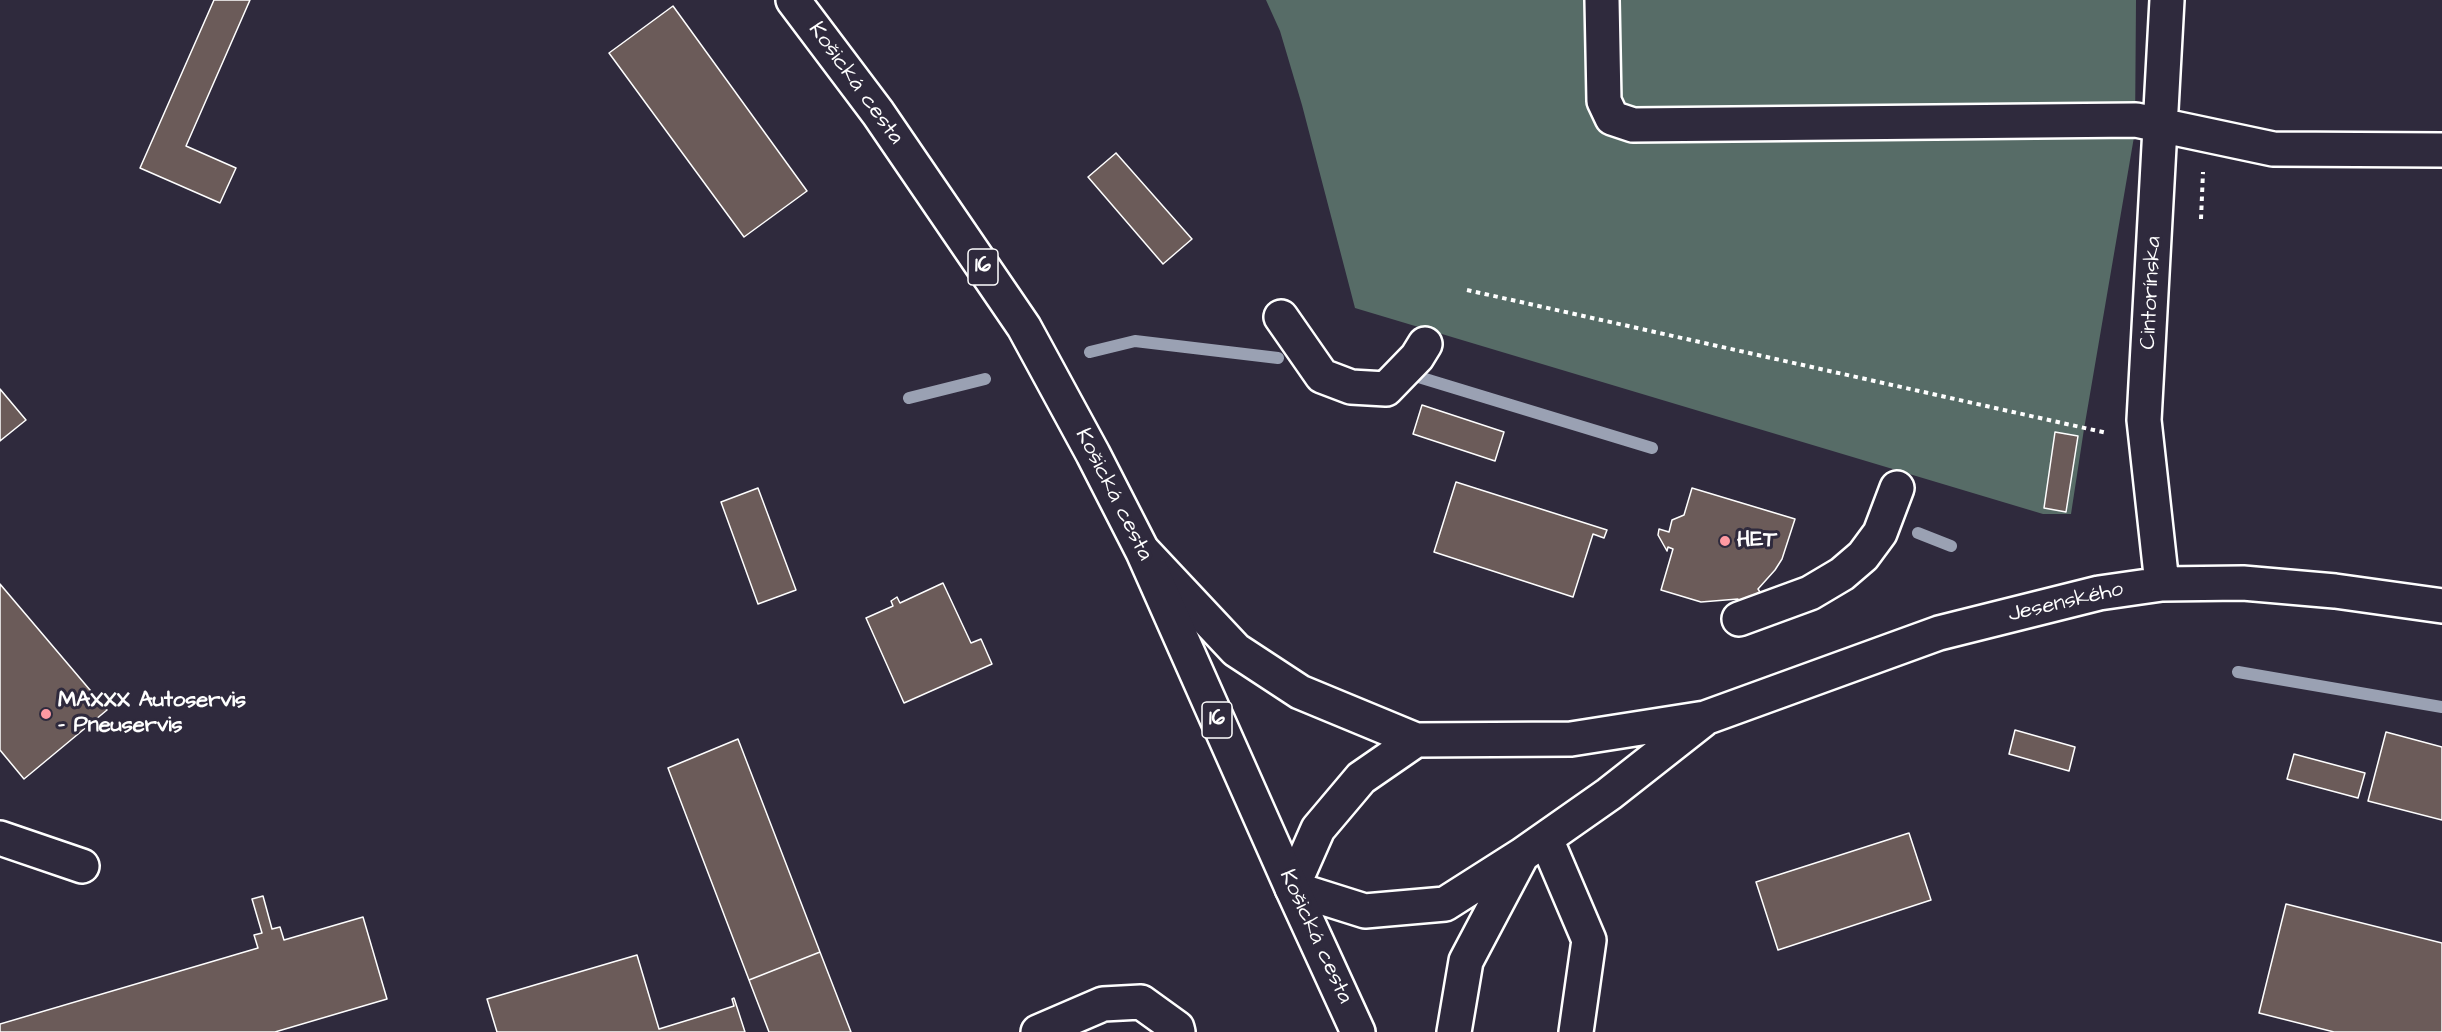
<!DOCTYPE html>
<html>
<head>
<meta charset="utf-8">
<style>
  body { margin:0 }
  canvas { display:block; background:#2f2a3d }
</style>
</head>
<body>
<canvas width="2442" height="1032"></canvas>
<script>
const ctx = document.querySelector('canvas').getContext('2d');
ctx.lineJoin = 'round';
function fillPath(path, color) {
  ctx.fillStyle = color;
  ctx.fill(path, 'evenodd');
}
function toPath(rows) {
  const path = new Path2D();
  for (const r of rows) {
    path.moveTo(r[0], r[1]);
    for (let i = 2; i < r.length; i += 2) path.lineTo(r[i], r[i + 1]);
  }
  return path;
}
function trace(path, color, width, dash) {
  ctx.strokeStyle = color;
  ctx.lineWidth = width;
  ctx.lineCap = dash ? 'butt' : 'round';
  ctx.setLineDash(dash || []);
  ctx.stroke(path);
}
function write(font, color, halo, rows, align = 'center') {
  ctx.font = font + ' "Architects Daughter",sans-serif';
  ctx.lineWidth = 6;
  ctx.setLineDash([]);
  ctx.textBaseline = 'middle';
  ctx.strokeStyle = halo;
  ctx.fillStyle = color;
  for (const [text, x, y, turn = 0] of rows) {
    ctx.save();
    ctx.translate(x, y);
    ctx.rotate((+turn || 0) * Math.PI / 180);
    ctx.textAlign = isNaN(turn) ? turn : align;
    if (halo) ctx.strokeText(text, 0, 0);
    ctx.fillText(text, 0, 0);
    ctx.restore();
  }
}
const green = toPath([
  [1266,0,2136,0,2135,131,2084,429,2071,514,2043,514,1355,308,1302,105,1280,31]
]);
const stream = toPath([
  [1090,352,1135,341,1278,358],
  [1412,375,1652,448],
  [909,398,985,379],
  [1918,533,1951,546],
  [2238,672,2442,707]
]);
const building = toPath([
  [214,0,250,0,186,146,236,168,220,203,140,168,214,0],
  [673,6,807,191,744,237,609,53,673,6],
  [1116,153,1192,239,1163,264,1088,177,1116,153],
  [0,389,26,420,0,441,0,389],
  [1422,405,1504,432,1495,461,1413,434,1422,405],
  [2055,432,2078,436,2066,512,2044,508,2055,432],
  [1456,482,1607,530,1604,538,1593,534,1573,597,1434,552,1456,482],
  [758,488,796,590,758,604,721,502,758,488],
  [1692,488,1795,519,1782,559,1775,570,1758,589,1760,592,1740,603,1738,599,1701,602,1661,590,1673,549,1668,547,1667,551,1658,535,1659,529,1669,532,1672,520,1684,515,1692,488],
  [943,583,971,643,981,639,992,664,904,703,866,618,893,606,891,601,897,597,900,603,943,583],
  [0,584,107,710,24,779,0,750,0,584],
  [2015,730,2075,747,2069,771,2009,754,2015,730],
  [2386,732,2442,747,2442,820,2368,801,2386,732],
  [738,739,820,952,749,980,668,768,738,739],
  [2294,754,2365,773,2358,798,2287,779,2294,754],
  [1909,833,1931,900,1778,950,1756,882,1909,833],
  [263,896,272,929,280,927,284,940,363,917,387,999,275,1032,0,1032,0,1024,258,948,254,935,262,933,252,899,263,896],
  [2286,904,2442,943,2442,1032,2334,1032,2259,1013,2286,904],
  [820,952,851,1032,769,1032,749,980,820,952],
  [637,955,659,1029,734,1006,732,999,734,998,745,1032,497,1032,487,999,637,955]
]);
const path = toPath([
  [2201,219,2203,172],
  [1467,290,2107,433]
]);
const minor = toPath([
  [1602,0,1604,101,1612,118,1633,125,2136,120,2273,149,2442,150],
  [1281,317,1322,376,1351,387,1386,389,1417,357,1425,344],
  [1145,553,1236,650,1300,692,1416,740,1571,739,1705,718,1939,633,2099,593,2162,584,2243,583,2335,591,2442,606],
  [2162,584,2144,420,2167,0],
  [1739,619,1810,593,1842,574,1863,556,1880,533,1897,488],
  [1416,740,1361,778,1318,829,1292,888,1365,911,1445,904,1522,855],
  [0,838,82,866],
  [1546,839,1589,940,1576,1032],
  [1038,1032,1103,1004,1141,1002,1177,1028,1178,1032],
  [1454,1032,1466,961,1522,855,1609,794,1703,720]
]);
const major = toPath([
  [793,0,878,113,1024,327,1093,454,1143,552,1292,888,1358,1032]
]);
const markers = [
  [1725,541,6,"#ff9aa2"],
  [46,714,6,"#ff9aa2"]
];
const shields = [
  [983,267,30],
  [1217,720,30]
];
const shieldNames = [
  ["16",983,267],
  ["16",1217,720]
];
const streetNames = [
  ["Košická cesta",855,84,54],
  ["Cintorínska",2152,293,-87],
  ["Košická cesta",1113,495,63],
  ["Jesenského",2066,603,-13],
  ["Košická cesta",1315,937,65]
];
const poiNames = [
  ["HET",1737,541],
  ["MAXXX Autoservis",58,701],
  ["- Pneuservis",58,726]
];
fillPath(green, '#576c67');
trace(stream, '#9aa1b3', 12);
fillPath(building, '#6b5b59');
trace(building, '#fff', 1.5);
trace(minor, '#fff', 38);
trace(major, '#fff', 38);
trace(path, '#fff', 4, [4.5, 4.5]);
trace(minor, '#2f2a3d', 33);
trace(major, '#2f2a3d', 33);
for (const [x, y, r, color] of markers) {
  const dot = new Path2D();
  dot.arc(x, y, r, 0, 2 * Math.PI);
  ctx.fillStyle = color;
  ctx.fill(dot);
  trace(dot, '#2f2a3d', 2);
}
for (const [x, y, w] of shields) {
  const box = new Path2D();
  box.roundRect(x - w / 2, y - 18, w, 36, 4.5);
  ctx.fillStyle = '#2f2a3d';
  ctx.fill(box);
  trace(box, '#fff', 1.5);
}
write('bold 21px', '#fff', null, shieldNames);
write('22px', '#fff', '#2f2a3d', streetNames);
write('bold 22px', '#fff', '#2f2a3d', poiNames, 'left');
</script>
</body>
</html>
